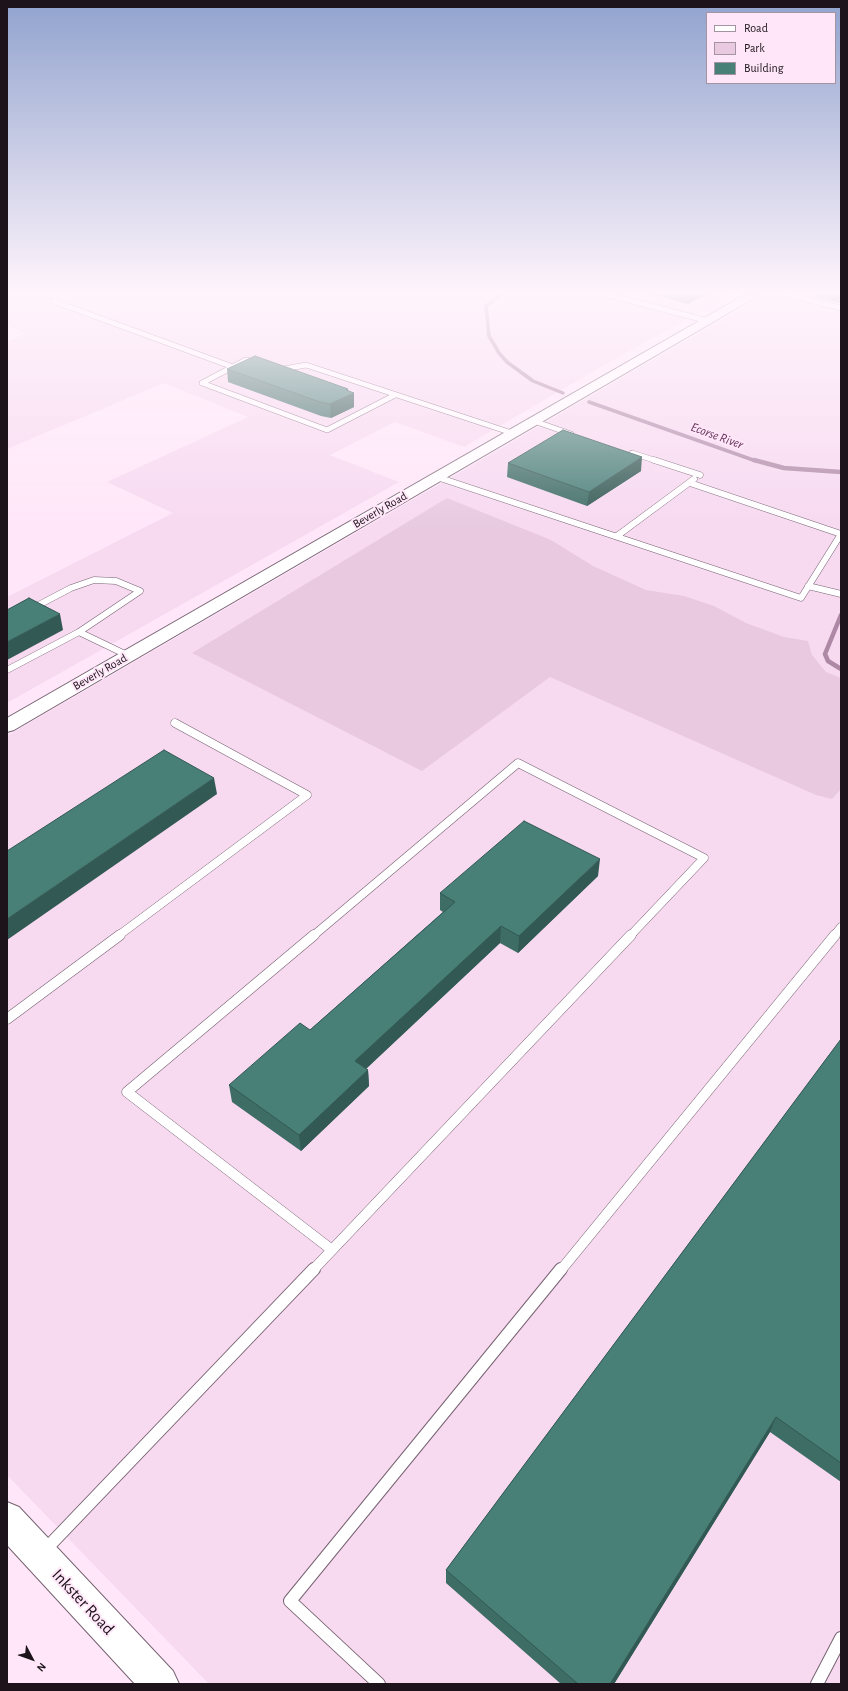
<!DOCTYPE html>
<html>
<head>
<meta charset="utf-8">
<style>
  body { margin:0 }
  #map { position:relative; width:848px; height:1691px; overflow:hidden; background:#ffe7f9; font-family:"Alegreya Sans",sans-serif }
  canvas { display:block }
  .frame { position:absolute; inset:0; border:8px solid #1c141a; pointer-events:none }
  .legend { position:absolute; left:706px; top:12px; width:130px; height:72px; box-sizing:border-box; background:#ffe7f9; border:1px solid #a493a0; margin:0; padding:5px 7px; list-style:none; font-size:12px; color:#1c141a }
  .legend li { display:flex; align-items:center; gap:8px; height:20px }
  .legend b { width:20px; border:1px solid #a493a0 }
  .north { position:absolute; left:12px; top:1639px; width:40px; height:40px; -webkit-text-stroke:3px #ffe7f9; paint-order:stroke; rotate:131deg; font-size:11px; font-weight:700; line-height:16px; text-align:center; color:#1c141a }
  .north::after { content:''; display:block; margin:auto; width:14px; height:18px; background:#1c141a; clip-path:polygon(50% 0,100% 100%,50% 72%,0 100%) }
</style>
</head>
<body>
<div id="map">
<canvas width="848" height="1691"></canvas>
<div class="frame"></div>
<ul class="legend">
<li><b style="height:5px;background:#fff"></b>Road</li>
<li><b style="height:11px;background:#e8c9e0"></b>Park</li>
<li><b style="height:11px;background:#487f77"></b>Building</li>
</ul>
<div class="north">N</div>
</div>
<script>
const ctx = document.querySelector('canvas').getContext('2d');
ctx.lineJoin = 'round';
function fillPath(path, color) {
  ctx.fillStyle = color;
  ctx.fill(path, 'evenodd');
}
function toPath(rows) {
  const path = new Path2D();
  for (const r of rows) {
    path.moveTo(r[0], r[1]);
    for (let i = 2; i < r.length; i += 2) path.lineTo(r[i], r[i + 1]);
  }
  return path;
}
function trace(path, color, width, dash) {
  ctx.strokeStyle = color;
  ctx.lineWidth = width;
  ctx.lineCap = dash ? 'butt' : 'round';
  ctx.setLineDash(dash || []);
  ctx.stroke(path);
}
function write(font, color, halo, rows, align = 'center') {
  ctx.font = font + ' "Alegreya Sans",sans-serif';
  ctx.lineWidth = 4;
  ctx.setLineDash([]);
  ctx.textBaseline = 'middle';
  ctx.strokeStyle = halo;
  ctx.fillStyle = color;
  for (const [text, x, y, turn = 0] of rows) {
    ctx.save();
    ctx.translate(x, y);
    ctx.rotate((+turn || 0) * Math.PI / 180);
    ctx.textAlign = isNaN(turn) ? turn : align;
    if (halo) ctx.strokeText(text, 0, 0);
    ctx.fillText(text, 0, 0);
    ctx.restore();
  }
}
const built = toPath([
  [7,294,733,294,613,360,464,447,395,422,330,455,399,482,7,703,7,597,173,513,107,482,248,417,164,383,7,449,7,341,26,334,7,326],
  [766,294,841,294,841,1684,209,1684,7,1475,7,736]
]);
const green = toPath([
  [447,498,551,540,593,566,646,590,684,596,714,606,746,623,784,637,808,641,812,655,826,672,841,678,841,789,832,799,816,795,550,677,422,771,192,653]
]);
const streamFar1 = toPath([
  [502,294,486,306,489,336,499,353,507,362,533,381,563,393],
  [589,402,756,461]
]);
const stream = toPath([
  [754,460,784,468,841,472],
  [841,615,825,654,828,661,841,669]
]);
const laneFar4 = toPath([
  [605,294,708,321],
  [787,294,797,297,800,295],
  [797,297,841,308],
  [53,301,233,367],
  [257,363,246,360,202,383,327,430,395,395],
  [278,368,284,369,306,365,512,433],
  [534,421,571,434],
  [632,453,657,461]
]);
const laneFar3 = toPath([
  [654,460,700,475],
  [437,477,801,598,841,534,690,483],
  [617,536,694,479],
  [808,586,841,594],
  [31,609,71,588,94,580,116,581,140,591,79,632,129,656],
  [7,670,79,632]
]);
const laneFar2 = toPath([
  [118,936,307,795,175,723],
  [313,936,518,763,704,858,630,936],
  [834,936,841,927]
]);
const laneFar1 = toPath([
  [314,935,127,1092,332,1250],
  [7,1019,120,935],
  [313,1270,631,935],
  [561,1270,835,935]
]);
const lane = toPath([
  [45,1550,314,1269],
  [379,1684,290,1601,561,1269],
  [817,1684,841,1638]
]);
const secondary = toPath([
  [746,294,761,294,14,730,7,732,7,718,746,294],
  [7,1502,19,1507,173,1671,179,1684,135,1684,7,1545,7,1502]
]);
const wall = toPath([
  [651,294,708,294,688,304],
  [817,294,841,294,841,303,816,297],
  [227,369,348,391,354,407,331,418,321,416,228,382],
  [508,463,641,471,587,506,507,477],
  [598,876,518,953,500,943,366,1069,368,1070,369,1086,301,1151,232,1102,229,1085,310,1030,443,912,440,910,440,893],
  [841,1039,841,1482,770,1432,614,1684,561,1684,446,1583,446,1570]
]);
const shadedWall = toPath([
  [690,294,708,294,688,304],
  [348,389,349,395,354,393,354,407,331,418,330,404,346,390],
  [642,457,641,471,587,506,589,492],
  [60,614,63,630,7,660,7,642],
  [214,778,217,794,7,940,7,919],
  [600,859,598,876,518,953,519,936],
  [501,926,500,943,356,1078,355,1061],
  [368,1070,369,1086,301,1151,299,1135],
  [776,1417,770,1432,614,1684,610,1684]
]);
const building = toPath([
  [255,356,348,389,346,390,354,393,330,404,320,402,227,369,255,356],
  [563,430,642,457,589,492,508,463,563,430],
  [29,598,60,614,7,642,7,610,29,598],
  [164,750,214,778,7,919,7,851,164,750],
  [524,821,600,859,519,936,501,926,355,1061,368,1070,299,1135,229,1085,300,1023,310,1030,455,902,440,893,524,821],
  [841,1039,841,1463,776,1417,610,1684,578,1684,446,1570,841,1039]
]);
const farStreetnames = [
  ["Beverly Road",380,510,-30],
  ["Beverly Road",100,672,-30]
];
const farWaternames = [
  ["Ecorse River",717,436,20]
];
const nearStreetnames = [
  ["Inkster Road",83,1602,47]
];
fillPath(built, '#f7d9f0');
fillPath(green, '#e8c9e0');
trace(streamFar1, '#ae89a6', 3.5);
trace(stream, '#ae89a6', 4.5);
trace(laneFar4, '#776372', 6);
trace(laneFar3, '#776372', 7);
trace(laneFar2, '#776372', 9);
trace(laneFar1, '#776372', 11);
trace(lane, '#776372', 14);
trace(secondary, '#776372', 2);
trace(laneFar4, '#fff', 5);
trace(laneFar3, '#fff', 6);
trace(laneFar2, '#fff', 8);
trace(laneFar1, '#fff', 10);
trace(lane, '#fff', 12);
fillPath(secondary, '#fff');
fillPath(wall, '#3e6d66');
fillPath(shadedWall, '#325953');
fillPath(building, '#487f77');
trace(building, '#325953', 1);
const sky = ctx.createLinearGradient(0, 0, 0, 531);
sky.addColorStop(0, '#91a3ce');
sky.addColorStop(0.55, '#fff4fc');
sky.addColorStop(1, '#fff4fc00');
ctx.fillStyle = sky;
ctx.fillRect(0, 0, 848, 531);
write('12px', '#1c141a', '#ffe7f9', farStreetnames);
write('italic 13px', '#67355d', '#ffe7f9', farWaternames);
write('17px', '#1c141a', '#ffe7f9', nearStreetnames);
</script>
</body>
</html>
